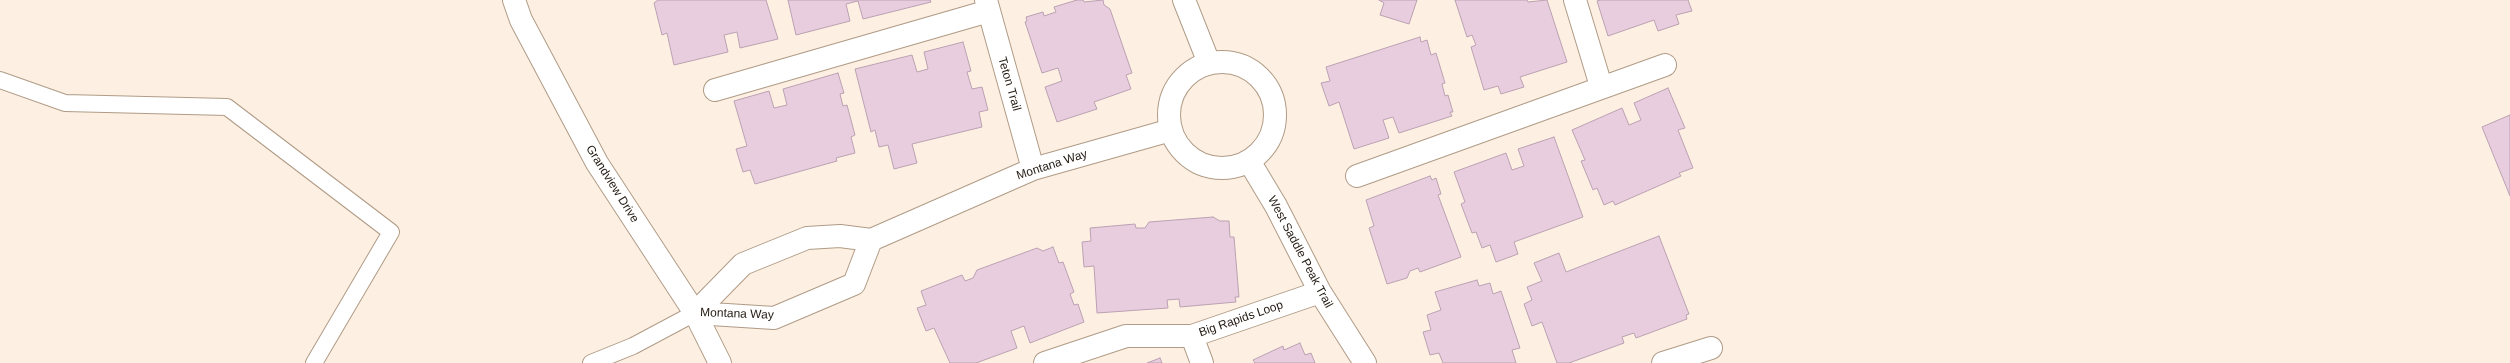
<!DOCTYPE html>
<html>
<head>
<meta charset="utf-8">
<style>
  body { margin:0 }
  canvas { display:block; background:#fdf0e2 }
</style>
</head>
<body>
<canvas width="2510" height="363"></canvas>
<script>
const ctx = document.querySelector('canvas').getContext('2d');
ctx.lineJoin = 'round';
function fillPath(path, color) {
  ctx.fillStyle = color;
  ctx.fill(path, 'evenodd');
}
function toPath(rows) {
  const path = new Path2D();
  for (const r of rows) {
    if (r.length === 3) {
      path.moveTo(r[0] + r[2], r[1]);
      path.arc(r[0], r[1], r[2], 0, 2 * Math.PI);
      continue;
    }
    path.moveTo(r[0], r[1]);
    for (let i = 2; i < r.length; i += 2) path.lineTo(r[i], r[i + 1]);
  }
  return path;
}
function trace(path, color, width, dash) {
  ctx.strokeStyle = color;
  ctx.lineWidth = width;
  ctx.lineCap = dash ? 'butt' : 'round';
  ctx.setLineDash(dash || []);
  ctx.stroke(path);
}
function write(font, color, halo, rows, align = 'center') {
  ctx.font = font + ' Arial,sans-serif';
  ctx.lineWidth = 4;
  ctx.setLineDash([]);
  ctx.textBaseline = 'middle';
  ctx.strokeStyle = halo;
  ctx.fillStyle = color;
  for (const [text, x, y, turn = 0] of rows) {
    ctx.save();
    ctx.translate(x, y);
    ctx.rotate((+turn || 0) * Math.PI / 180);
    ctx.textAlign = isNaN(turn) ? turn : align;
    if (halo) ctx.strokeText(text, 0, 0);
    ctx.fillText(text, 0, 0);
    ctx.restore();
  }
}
const building = toPath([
  [658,0,766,0,778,39,740,48,737,32,724,35,728,52,674,65,667,33,662,35,654,3,658,0],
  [788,0,930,0,931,2,863,19,858,1,846,4,850,21,796,35,788,0],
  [1077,0,1083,0,1084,2,1103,0,1104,5,1110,9,1132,73,1126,75,1131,89,1094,102,1097,109,1057,122,1045,87,1062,81,1058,68,1042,73,1025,22,1027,21,1026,17,1043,12,1044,16,1056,12,1054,7,1077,0],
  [1379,0,1417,0,1409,24,1380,15,1384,3,1379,0],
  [1455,0,1527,0,1528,2,1547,0,1567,62,1520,77,1524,87,1501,94,1498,86,1484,90,1471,47,1476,45,1472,35,1467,37,1455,0],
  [1600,0,1688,0,1692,11,1676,15,1679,24,1658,31,1654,20,1608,36,1597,1,1600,0],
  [1420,37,1421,42,1427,40,1431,55,1436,53,1445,83,1442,84,1445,96,1448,95,1453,112,1450,112,1452,116,1399,133,1393,117,1383,120,1389,138,1354,149,1339,102,1329,106,1321,83,1330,81,1326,67,1420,37],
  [963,42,971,71,967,72,972,89,982,87,988,110,979,112,982,127,912,144,917,163,894,169,888,145,879,147,875,130,871,132,855,69,912,55,917,72,928,69,924,52,963,42],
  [838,73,844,93,840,94,843,106,847,105,855,135,851,137,855,153,836,158,837,161,755,184,750,170,743,172,736,149,747,146,734,101,769,91,774,108,787,105,783,89,838,73],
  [1668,88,1685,128,1678,130,1693,168,1679,173,1681,176,1615,205,1613,201,1604,205,1597,188,1593,190,1581,161,1585,160,1572,130,1622,108,1629,125,1641,120,1634,103,1668,88],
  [2510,115,2510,196,2482,127,2510,115],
  [1554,137,1583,217,1514,242,1518,254,1496,262,1490,245,1482,248,1476,232,1472,233,1461,204,1465,202,1454,172,1506,153,1512,170,1524,166,1518,149,1554,137],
  [1430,176,1432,180,1436,178,1441,194,1438,195,1461,257,1420,272,1418,268,1410,271,1407,278,1387,284,1369,228,1374,226,1366,200,1430,176],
  [1213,217,1220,221,1229,221,1230,237,1234,237,1239,297,1235,297,1236,302,1180,307,1179,299,1167,300,1168,308,1097,313,1094,266,1084,267,1082,242,1091,241,1090,228,1135,224,1136,228,1145,228,1149,222,1213,217],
  [1659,236,1689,314,1686,315,1687,319,1636,338,1634,333,1622,337,1624,343,1569,363,1557,363,1542,322,1532,326,1524,304,1532,300,1527,287,1542,281,1534,263,1559,253,1566,272,1659,236],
  [1053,247,1059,263,1063,262,1074,292,1070,294,1074,305,1078,304,1084,322,1030,343,1024,326,1011,331,1017,348,976,363,950,363,934,328,926,331,917,308,926,305,921,291,962,275,965,281,973,278,977,270,1037,248,1043,251,1053,247],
  [1477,280,1479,286,1490,283,1493,294,1501,291,1520,348,1512,350,1516,363,1443,363,1439,353,1430,355,1423,332,1431,330,1427,315,1441,310,1435,292,1477,280],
  [1300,343,1305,355,1311,353,1315,363,1255,363,1253,360,1283,346,1284,350,1300,343],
  [1160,358,1162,363,1147,363,1160,358]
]);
const service = toPath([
  [0,80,65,103,227,107,391,232,314,363],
  [591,363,633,346,695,313]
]);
const minor = toPath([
  [986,0,1033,169],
  [1184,0,1209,63],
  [1575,0,1601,86],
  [1222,115,53],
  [715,90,989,11],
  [1249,161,1276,206,1320,292,1365,363],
  [1357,176,1665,65],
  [695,313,743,264,807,238,840,236,871,240,1033,169,1171,130],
  [695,313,774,318,854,284,871,240],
  [1192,336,1202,363],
  [1045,363,1126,336,1192,336,1320,292],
  [1663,363,1711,348]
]);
const tertiary = toPath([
  [514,0,521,20,597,163,695,313,720,363]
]);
const streetNames = [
  ["Teton Trail",1009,84,74],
  ["Montana Way",1052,165,-18],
  ["Grandview Drive",612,184,58],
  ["West Saddle Peak Trail",1300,252,62],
  ["Montana Way",737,314,2],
  ["Big Rapids Loop",1241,319,-19]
];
fillPath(building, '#e8cddf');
trace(building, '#bba1b2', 1);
trace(service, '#b09b86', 18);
trace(minor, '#b09b86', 24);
trace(tertiary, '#b09b86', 24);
trace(service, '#fff', 16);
trace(minor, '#fff', 22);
trace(tertiary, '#fff', 22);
write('12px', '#221a12', '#fff', streetNames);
</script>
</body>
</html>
